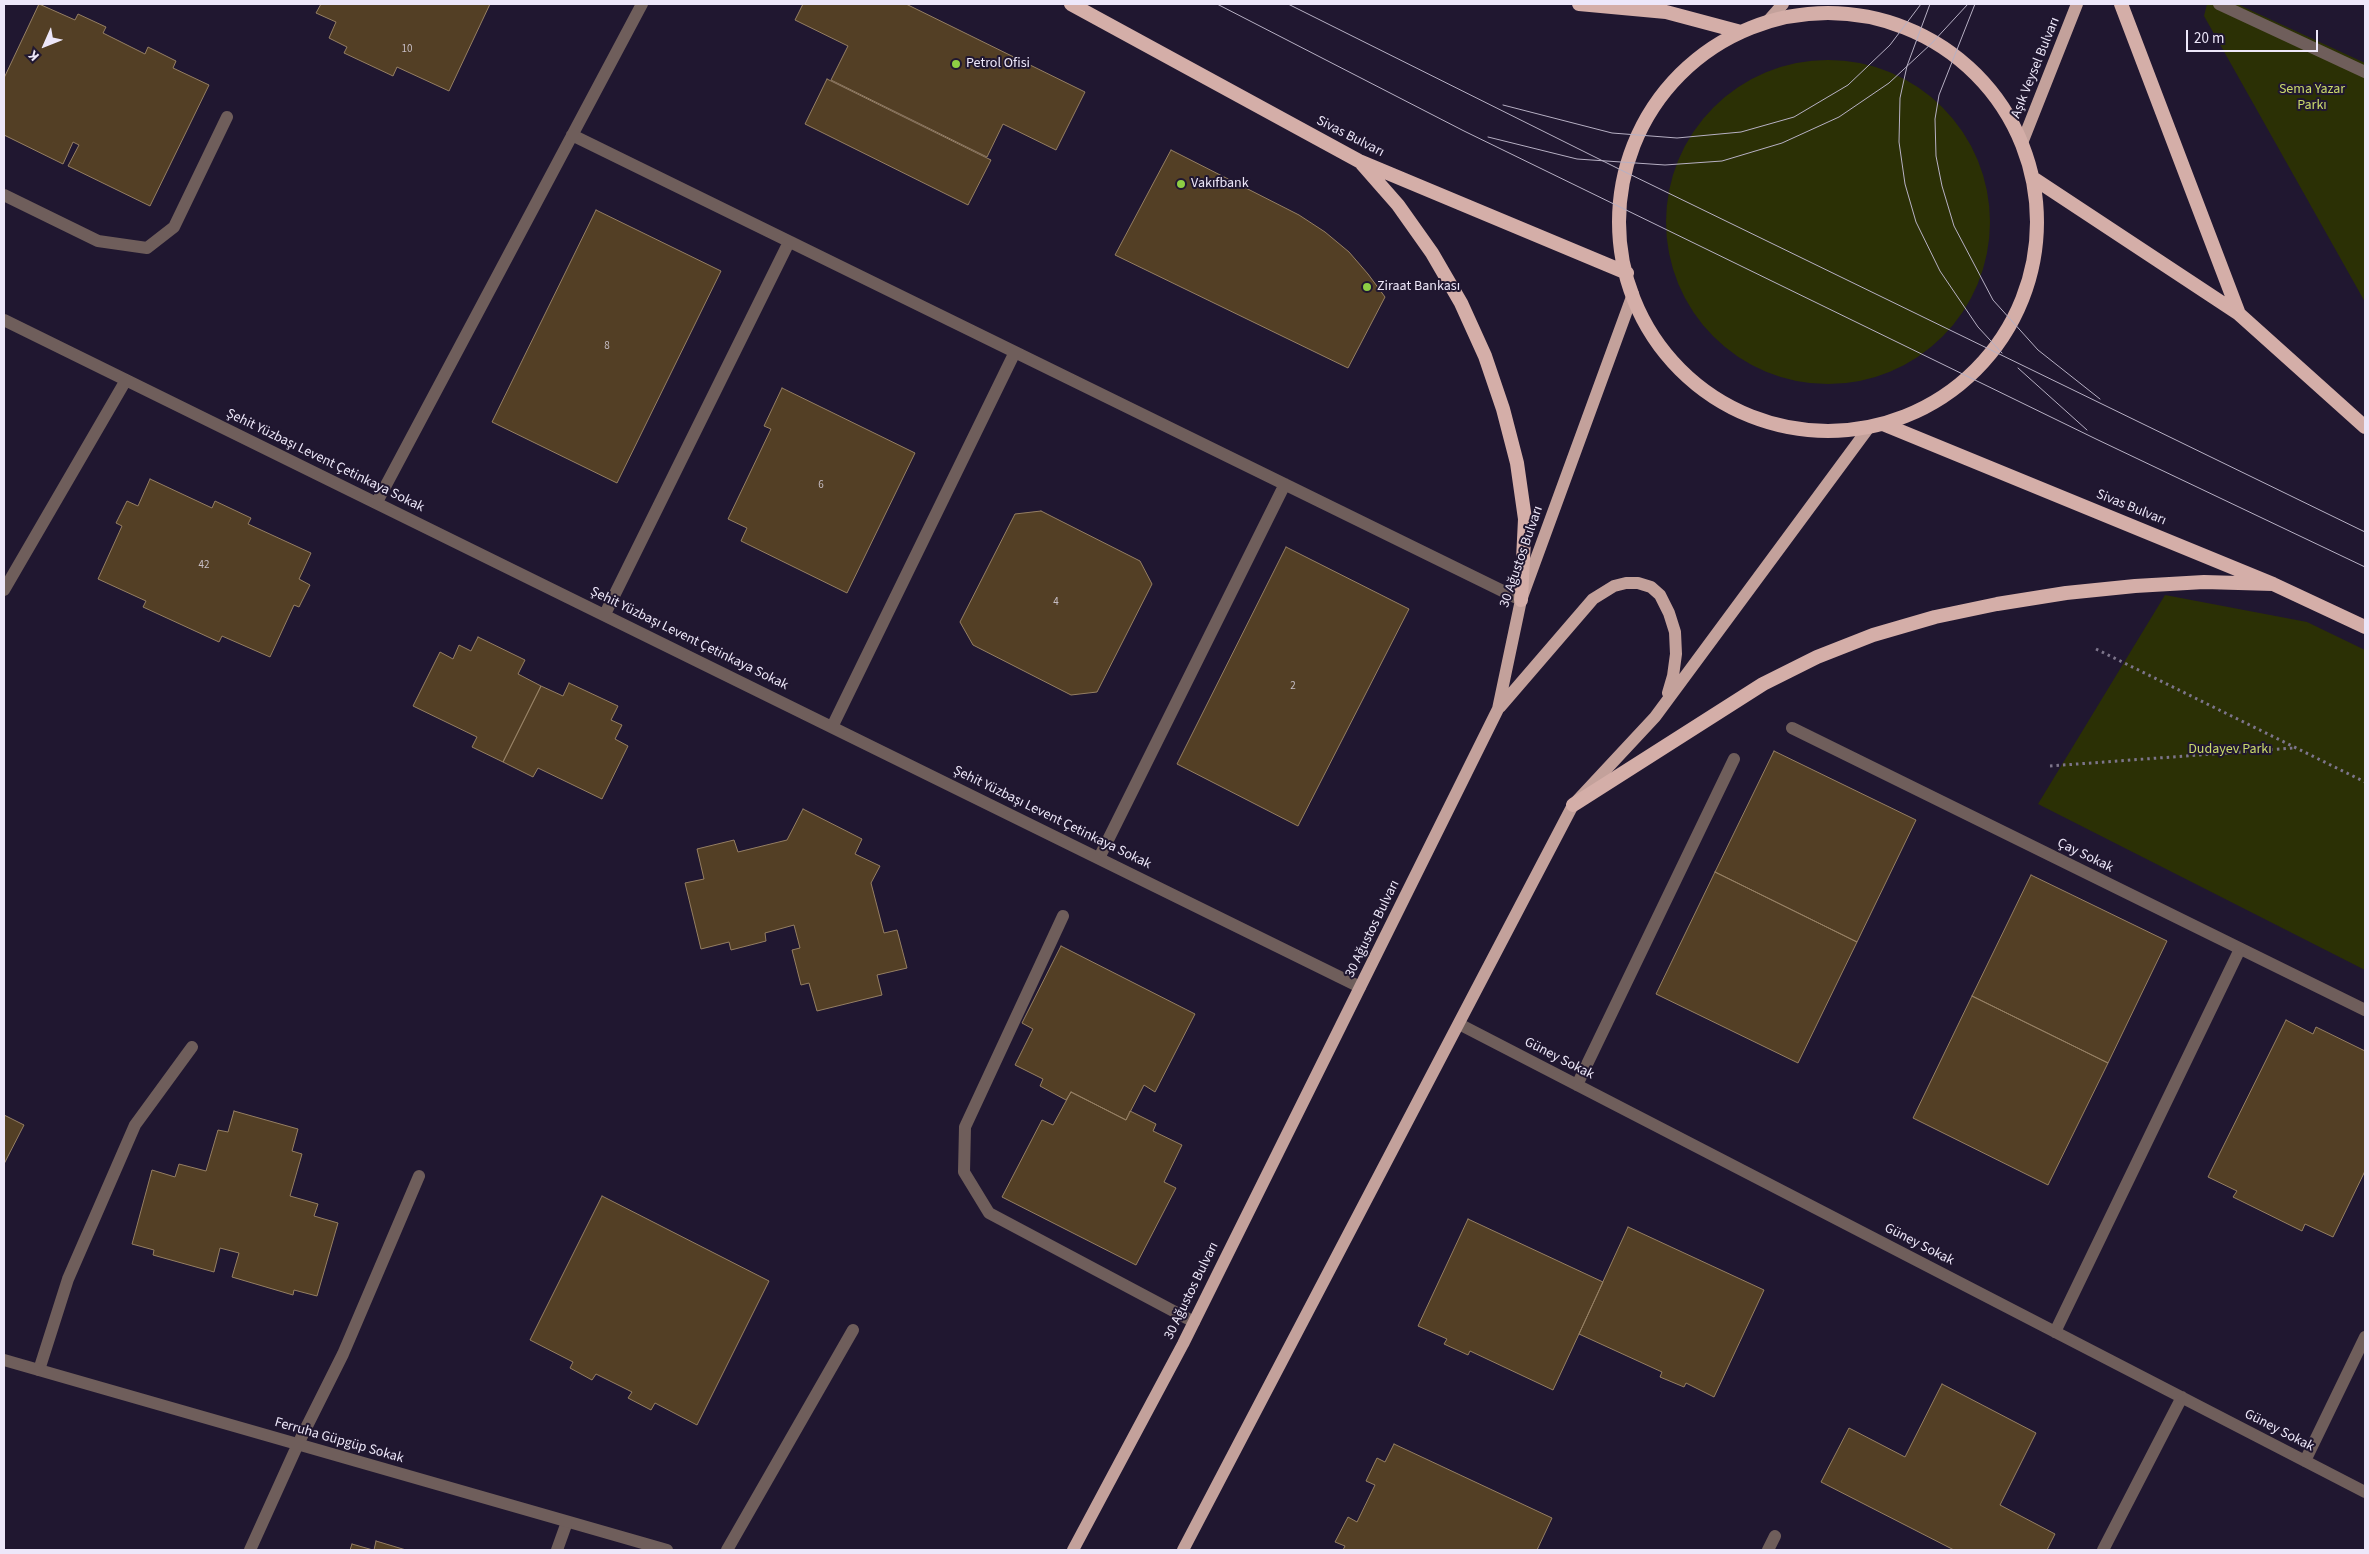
<!DOCTYPE html>
<html>
<head>
<meta charset="utf-8">
<style>
  body { margin:0 }
  #map { position:relative; width:2369px; height:1554px; overflow:hidden; background:#201730; font-family:"Source Sans 3",sans-serif }
  canvas { display:block }
  .frame { position:absolute; inset:0; border:5px solid #ede7f9; pointer-events:none }
  .north { position:absolute; left:20px; top:20px; width:50px; height:50px; -webkit-text-stroke:4px #201730; paint-order:stroke; rotate:226deg; font-size:14px; font-weight:700; line-height:20px; text-align:center; color:#ede7f9 }
  .north::after { content:''; display:block; margin:auto; width:18px; height:22px; background:#ede7f9; clip-path:polygon(50% 0,100% 100%,50% 72%,0 100%) }
  .scale { position:absolute; left:2186px; top:30px; width:132px; height:22px; box-sizing:border-box; border:2px solid #ede7f9; border-top:0; padding-left:6px; font-size:15px; line-height:18px; white-space:nowrap; color:#ede7f9; -webkit-text-stroke:4px #201730; paint-order:stroke }
</style>
</head>
<body>
<div id="map">
<canvas width="2369" height="1554"></canvas>
<div class="frame"></div>
<div class="north">K</div>
<div class="scale">20 m</div>
</div>
<script>
const ctx = document.querySelector('canvas').getContext('2d');
ctx.lineJoin = 'round';
function fillPath(path, color) {
  ctx.fillStyle = color;
  ctx.fill(path, 'evenodd');
}
function toPath(rows) {
  const path = new Path2D();
  for (const r of rows) {
    if (r.length === 3) {
      path.moveTo(r[0] + r[2], r[1]);
      path.arc(r[0], r[1], r[2], 0, 2 * Math.PI);
      continue;
    }
    path.moveTo(r[0], r[1]);
    for (let i = 2; i < r.length; i += 2) path.lineTo(r[i], r[i + 1]);
  }
  return path;
}
function trace(path, color, width, dash) {
  ctx.strokeStyle = color;
  ctx.lineWidth = width;
  ctx.lineCap = dash ? 'butt' : 'round';
  ctx.setLineDash(dash || []);
  ctx.stroke(path);
}
function write(font, color, halo, rows, align = 'center') {
  ctx.font = font + ' "Source Sans 3",sans-serif';
  ctx.lineWidth = 4;
  ctx.setLineDash([]);
  ctx.textBaseline = 'middle';
  ctx.strokeStyle = halo;
  ctx.fillStyle = color;
  for (const [text, x, y, turn = 0] of rows) {
    ctx.save();
    ctx.translate(x, y);
    ctx.rotate((+turn || 0) * Math.PI / 180);
    ctx.textAlign = isNaN(turn) ? turn : align;
    if (halo) ctx.strokeText(text, 0, 0);
    ctx.fillText(text, 0, 0);
    ctx.restore();
  }
}
const green = toPath([
  [2207,4,2237,4,2365,63,2365,302,2204,16],
  [1828,222,162],
  [2165,595,2307,622,2365,650,2365,970,2038,804]
]);
const building = toPath([
  [39,4,75,20,78,14,106,27,103,33,145,54,148,47,176,61,173,68,209,85,150,206,68,166,79,145,73,142,63,164,4,135,4,78,39,4],
  [321,4,490,4,449,91,397,67,393,76,344,53,347,47,329,38,336,22,316,13,321,4],
  [803,4,906,4,1085,92,1056,150,1003,124,987,157,831,80,848,46,795,20,803,4],
  [827,79,991,160,968,205,805,124,827,79],
  [1171,150,1299,215,1325,232,1349,252,1368,274,1385,297,1348,368,1115,255,1171,150],
  [596,210,721,271,617,483,492,422,596,210],
  [782,388,915,453,847,593,741,541,747,528,728,519,771,429,764,426,782,388],
  [150,479,212,508,215,501,251,518,248,524,311,553,299,579,310,585,299,607,294,605,270,657,222,636,219,642,143,607,146,601,98,579,122,526,116,523,127,501,138,506,150,479],
  [1041,511,1140,561,1152,584,1097,692,1071,695,973,645,960,622,1015,514,1041,511],
  [1286,547,1409,609,1298,826,1177,764,1286,547],
  [478,637,525,660,518,674,541,686,503,762,472,747,477,737,413,706,440,652,453,659,459,645,471,651,478,637],
  [569,683,618,706,611,720,622,725,615,739,628,746,602,799,538,768,533,777,503,762,541,686,563,696,569,683],
  [1774,751,1916,820,1857,942,1715,872,1774,751],
  [803,809,862,839,855,854,880,866,871,883,884,933,897,930,907,968,877,975,882,995,817,1011,809,983,801,985,792,950,800,948,794,925,765,933,766,941,731,950,729,942,701,949,685,883,704,879,697,849,734,840,738,852,787,840,803,809],
  [1715,872,1857,942,1798,1063,1656,994,1715,872],
  [2031,875,2167,941,2108,1063,1972,996,2031,875],
  [1061,946,1195,1014,1155,1092,1144,1085,1126,1120,1071,1092,1066,1100,1040,1086,1043,1079,1015,1065,1033,1029,1022,1023,1061,946],
  [1972,996,2108,1063,2048,1185,1913,1118,1972,996],
  [2286,1020,2313,1034,2316,1027,2365,1051,2365,1171,2333,1237,2305,1224,2302,1231,2233,1197,2237,1191,2208,1177,2286,1020],
  [1071,1092,1126,1120,1130,1111,1156,1124,1153,1131,1182,1145,1164,1182,1176,1188,1136,1265,1002,1197,1042,1120,1053,1125,1071,1092],
  [234,1111,298,1129,292,1151,302,1154,290,1196,318,1204,314,1216,338,1223,317,1296,294,1290,293,1295,232,1277,239,1253,220,1248,214,1272,153,1255,154,1250,132,1244,152,1170,175,1177,179,1164,206,1171,218,1130,228,1132,234,1111],
  [4,1115,24,1125,4,1164,4,1115],
  [602,1196,769,1281,697,1425,655,1403,651,1410,628,1398,632,1392,596,1374,592,1380,570,1368,573,1362,530,1340,602,1196],
  [1468,1219,1603,1282,1553,1390,1470,1351,1468,1355,1444,1344,1447,1339,1418,1326,1468,1219],
  [1628,1227,1764,1290,1714,1397,1686,1383,1684,1387,1660,1377,1662,1372,1579,1334,1628,1227],
  [1942,1384,2036,1433,2000,1505,2055,1534,2047,1550,1954,1550,1821,1482,1849,1428,1905,1457,1942,1384],
  [1394,1444,1552,1518,1537,1550,1343,1550,1345,1546,1335,1542,1348,1517,1357,1522,1375,1485,1366,1481,1377,1458,1385,1462,1394,1444],
  [376,1541,406,1550,374,1550,376,1541],
  [352,1544,373,1550,350,1550,352,1544]
]);
const path = toPath([
  [2096,649,2365,782],
  [2050,766,2294,748]
]);
const service = toPath([
  [4,195,98,241,147,248,174,227,227,117],
  [1063,916,965,1127,964,1172,989,1213,1194,1322],
  [39,1370,68,1279,135,1125,192,1047],
  [298,1444,343,1354,419,1176],
  [557,1550,567,1522]
]);
const minor = toPath([
  [2219,4,2365,72],
  [572,135,1521,600],
  [4,320,1360,987],
  [377,502,642,4],
  [4,590,126,380],
  [605,614,789,242],
  [832,727,1015,352],
  [1792,728,2365,1010],
  [1099,858,1285,484],
  [1459,1024,2365,1492],
  [1577,1085,1734,759],
  [2055,1332,2240,949],
  [4,1360,667,1550],
  [2305,1461,2365,1337],
  [250,1550,298,1444],
  [727,1550,853,1330],
  [1768,1550,1775,1536],
  [2103,1550,2182,1397]
]);
const primary = toPath([
  [1768,21,1783,4],
  [2022,143,2077,4],
  [1500,707,1593,599,1614,586,1626,583,1638,583,1651,587,1660,595,1669,613,1675,632,1676,654,1673,676,1668,693],
  [1073,1550,1183,1344,1498,709,1521,600,1633,294],
  [1183,1550,1573,805,1655,717,1870,426]
]);
const trunk = toPath([
  [1071,4,1359,161,1627,273],
  [1579,4,1666,12,1741,32],
  [2121,4,2239,314],
  [1828,222,209],
  [1362,164,1398,205,1432,253,1461,303,1485,356,1503,409,1517,463,1525,519,1521,600],
  [2033,178,2239,314,2365,427],
  [1883,424,2273,584,2365,627],
  [1573,805,1763,684,1817,657,1873,635,1935,617,1997,604,2066,593,2135,586,2204,582,2273,584]
]);
const tram = toPath([
  [1217,4,1464,131,2096,439,2365,567],
  [1288,4,1621,170,2365,532],
  [1930,4,1907,66,1900,98,1899,142,1905,184,1916,222,1940,271,1978,327,2002,353],
  [1975,4,1939,95,1935,119,1936,156,1942,186,1954,226,1993,300,2038,350,2100,399],
  [1503,105,1612,133,1677,138,1741,132,1794,117,1848,85,1890,45,1921,4],
  [1488,137,1577,159,1665,165,1722,161,1782,143,1839,117,1889,83,1932,43,1968,4],
  [2018,368,2087,430]
]);
const markers = [
  [956,64,5,"#8dce44"],
  [1181,184,5,"#8dce44"],
  [1367,287,5,"#8dce44"]
];
const numberNames = [
  ["10",407,50],
  ["8",607,347],
  ["6",821,486],
  ["42",204,566],
  ["4",1056,603],
  ["2",1293,687]
];
const poiNames = [
  ["Petrol Ofisi",966,64],
  ["Vakıfbank",1191,184],
  ["Ziraat Bankası",1377,287]
];
const streetNames = [
  ["Aşık Veysel Bulvarı",2036,68,-68],
  ["Sivas Bulvarı",1350,137,27],
  ["Şehit Yüzbaşı Levent Çetinkaya Sokak",325,461,26],
  ["Sivas Bulvarı",2131,508,22],
  ["30 Ağustos Bulvarı",1522,557,-71],
  ["Şehit Yüzbaşı Levent Çetinkaya Sokak",689,639,26],
  ["Şehit Yüzbaşı Levent Çetinkaya Sokak",1052,818,26],
  ["Çay Sokak",2085,856,26],
  ["30 Ağustos Bulvarı",1373,929,-64],
  ["Güney Sokak",1559,1059,27],
  ["Güney Sokak",1919,1245,27],
  ["30 Ağustos Bulvarı",1192,1291,-64],
  ["Güney Sokak",2279,1431,27],
  ["Ferruha Güpgüp Sokak",339,1441,16]
];
const parkNames = [
  ["Sema Yazar",2312,90],
  ["Parkı",2312,106],
  ["Dudayev Parkı",2230,750]
];
fillPath(green, '#2b3005');
fillPath(building, '#533f25');
trace(building, '#957f63', 1);
trace(path, '#7d758b', 3, [2.5, 4]);
trace(service, '#6f5e5b', 12);
trace(minor, '#6f5e5b', 12);
trace(primary, '#c3a19b', 12);
trace(trunk, '#d4aea8', 14);
trace(tram, '#b7b0c4', 1);
for (const [x, y, r, color] of markers) {
  const dot = new Path2D();
  dot.arc(x, y, r, 0, 2 * Math.PI);
  ctx.fillStyle = color;
  ctx.fill(dot);
  trace(dot, '#201730', 2);
}
write('11px', '#c6bdc4', null, numberNames);
write('14px', '#ede7f9', '#201730', poiNames, 'left');
write('14px', '#ede7f9', '#201730', streetNames);
write('14px', '#cbda6c', '#201730', parkNames);
</script>
</body>
</html>
